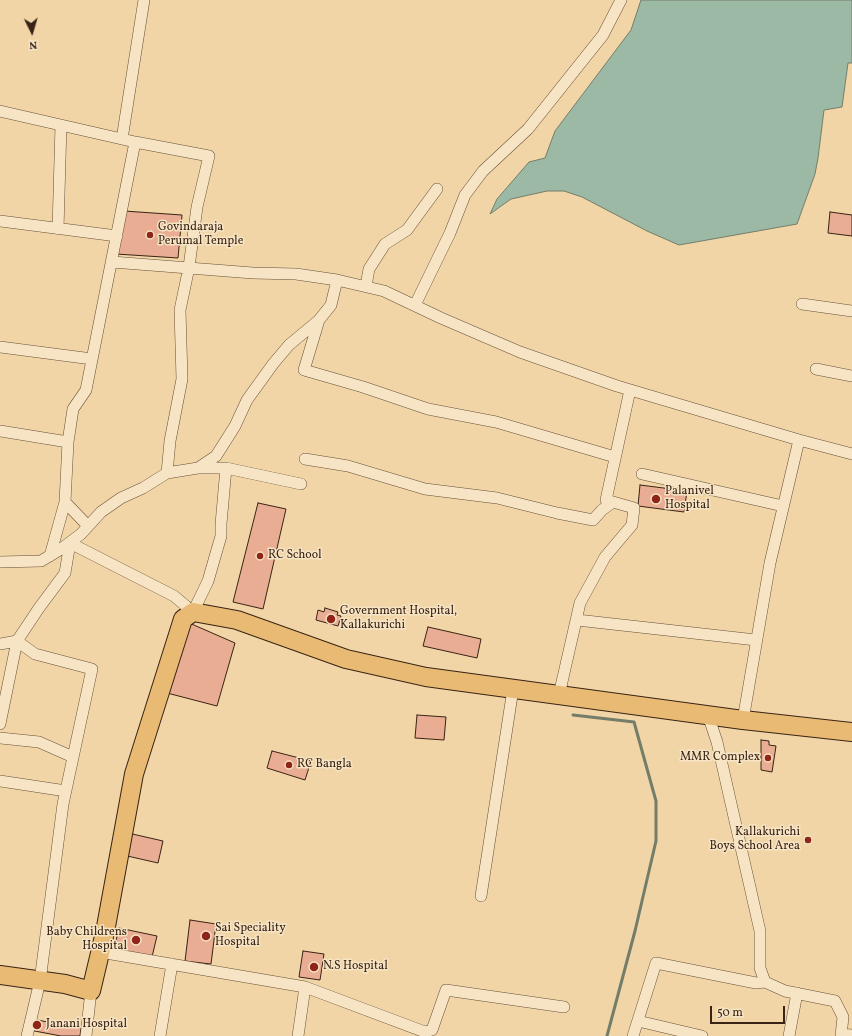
<!DOCTYPE html>
<html>
<head>
<meta charset="utf-8">
<style>
  body { margin:0 }
  #map { position:relative; width:852px; height:1036px; overflow:hidden; background:#f1d5a6; font-family:Vollkorn,serif }
  canvas { display:block }
  .north { position:absolute; left:12px; top:12px; width:40px; height:40px; -webkit-text-stroke:3px #f6e4c5; paint-order:stroke; rotate:175deg; font-size:11px; font-weight:700; line-height:16px; text-align:center; color:#392314 }
  .north::after { content:''; display:block; margin:auto; width:14px; height:18px; background:#392314; clip-path:polygon(50% 0,100% 100%,50% 72%,0 100%) }
  .scale { position:absolute; left:710px; top:1006px; width:75px; height:18px; box-sizing:border-box; border:2px solid #392314; border-top:0; padding-left:5px; font-size:12px; line-height:14px; white-space:nowrap; color:#392314; -webkit-text-stroke:3px #f6e4c5; paint-order:stroke }
</style>
</head>
<body>
<div id="map">
<canvas width="852" height="1036"></canvas>
<div class="north">N</div>
<div class="scale">50 m</div>
</div>
<script>
const ctx = document.querySelector('canvas').getContext('2d');
ctx.lineJoin = 'round';
function fillPath(path, color) {
  ctx.fillStyle = color;
  ctx.fill(path, 'evenodd');
}
function toPath(rows) {
  const path = new Path2D();
  for (const r of rows) {
    path.moveTo(r[0], r[1]);
    for (let i = 2; i < r.length; i += 2) path.lineTo(r[i], r[i + 1]);
  }
  return path;
}
function trace(path, color, width, dash) {
  ctx.strokeStyle = color;
  ctx.lineWidth = width;
  ctx.lineCap = dash ? 'butt' : 'round';
  ctx.setLineDash(dash || []);
  ctx.stroke(path);
}
function write(font, color, halo, rows, align = 'center') {
  ctx.font = font + ' Vollkorn,serif';
  ctx.lineWidth = 3;
  ctx.setLineDash([]);
  ctx.textBaseline = 'middle';
  ctx.strokeStyle = halo;
  ctx.fillStyle = color;
  for (const [text, x, y, turn = 0] of rows) {
    ctx.save();
    ctx.translate(x, y);
    ctx.rotate((+turn || 0) * Math.PI / 180);
    ctx.textAlign = isNaN(turn) ? turn : align;
    if (halo) ctx.strokeText(text, 0, 0);
    ctx.fillText(text, 0, 0);
    ctx.restore();
  }
}
const water = toPath([
  [641,0,852,0,852,63,848,63,842,107,824,110,818,158,815,174,797,224,679,245,647,231,582,197,564,191,547,191,511,199,490,214,497,199,529,162,545,158,555,131,631,30,641,0]
]);
const stream = toPath([
  [573,715,634,722,656,801,656,841,635,931,607,1036]
]);
const building = toPath([
  [124,211,182,215,178,258,116,254,124,211],
  [830,212,852,215,852,236,828,233,830,212],
  [640,485,687,491,684,512,638,506,640,485],
  [258,503,286,509,263,609,233,602,258,503],
  [325,608,338,612,337,615,341,616,338,626,316,620,318,610,324,612,325,608],
  [187,622,235,643,217,706,167,693,187,622],
  [428,627,481,639,477,658,423,646,428,627],
  [417,715,446,717,444,740,415,738,417,715],
  [761,740,769,741,769,745,776,746,772,772,761,770,761,740],
  [272,751,311,761,305,780,267,768,272,751],
  [128,833,163,841,158,863,123,855,128,833],
  [190,920,216,924,211,964,185,961,190,920],
  [119,928,157,936,152,957,114,949,119,928],
  [303,951,324,954,320,980,299,977,303,951],
  [26,1018,81,1028,80,1036,61,1036,24,1029,26,1018]
]);
const street = toPath([
  [0,111,135,142,209,156,197,207,189,267,180,310,182,379,170,441,167,473],
  [122,139,144,0],
  [0,221,117,236],
  [58,229,61,125],
  [112,262,253,273,296,274,337,280,384,291,441,318,520,352,617,386,799,440,852,454],
  [366,286,369,269,385,244,407,230,437,189],
  [802,304,852,311],
  [415,305,450,233,465,195,483,171,528,129,603,35,621,0],
  [319,320,304,370,363,387,428,409,496,422,615,457],
  [0,347,92,359],
  [816,369,852,376],
  [0,431,68,442],
  [305,459,348,466,425,489,497,498,557,513,593,520,602,510,613,502],
  [198,468,226,468,301,484],
  [642,474,783,506],
  [88,526,65,502,68,442,73,409,86,390,135,142],
  [50,556,65,502],
  [0,562,41,561,61,549,81,534,101,512,121,498,143,488,167,473,198,468,216,456,235,426,247,400,273,364,289,345,319,320,331,305,337,280],
  [577,620,756,640],
  [0,644,17,641,39,608,65,573,70,543,174,596,193,612,208,581,221,536,221,524,226,468],
  [559,695,580,603,605,557,632,525,634,508,606,500,630,390],
  [708,715,717,742,760,931,760,968,765,982,785,991,835,1001,843,1017,841,1036],
  [743,720,770,563,799,440],
  [0,724,17,641,35,654,92,669,63,804,40,981,27,1036],
  [0,738,39,742,73,757],
  [0,781,66,791],
  [481,896,513,689],
  [100,952,305,987,298,1036],
  [305,987,425,1032,432,1030,446,990,564,1007],
  [638,1021,702,1036],
  [841,1034,852,1035],
  [86,1036,91,991],
  [160,1036,172,964],
  [633,1036,656,963,756,983,765,982],
  [789,1036,797,993]
]);
const primary = toPath([
  [0,975,65,984,91,991,105,932,134,774,183,619,193,612,237,620,346,659,426,677,743,720,852,732]
]);
const markers = [
  [150,235,4,"#8f2418"],
  [656,499,5,"#8f2418"],
  [260,556,4,"#8f2418"],
  [331,619,5,"#8f2418"],
  [768,758,4,"#8f2418"],
  [289,765,4,"#8f2418"],
  [808,840,4,"#8f2418"],
  [206,936,5,"#8f2418"],
  [136,940,5,"#8f2418"],
  [314,967,5,"#8f2418"],
  [37,1025,5,"#8f2418"]
];
const poiNames = [
  ["Govindaraja",158,228],
  ["Perumal Temple",158,242],
  ["Palanivel",665,492],
  ["Hospital",665,506],
  ["RC School",268,556],
  ["Government Hospital,",340,612],
  ["Kallakurichi",340,626],
  ["MMR Complex",760,758,"right"],
  ["RC Bangla",297,765],
  ["Kallakurichi",800,833,"right"],
  ["Boys School Area",800,847,"right"],
  ["Sai Speciality",215,929],
  ["Hospital",215,943],
  ["Baby Childrens",127,933,"right"],
  ["Hospital",127,947,"right"],
  ["N.S Hospital",323,967],
  ["Janani Hospital",46,1025]
];
fillPath(water, '#9bb9a4');
trace(water, '#747d6a', 1);
trace(stream, '#747d6a', 3);
fillPath(building, '#e9ad93');
trace(building, '#392314', 1);
trace(street, '#675038', 12);
trace(primary, '#392314', 20);
trace(street, '#f6e4c5', 11);
trace(primary, '#e8ba73', 18);
for (const [x, y, r, color] of markers) {
  const dot = new Path2D();
  dot.arc(x, y, r, 0, 2 * Math.PI);
  ctx.fillStyle = color;
  ctx.fill(dot);
  trace(dot, '#f6e4c5', 1.5);
}
write('12px', '#392314', '#f6e4c5', poiNames, 'left');
</script>
</body>
</html>
